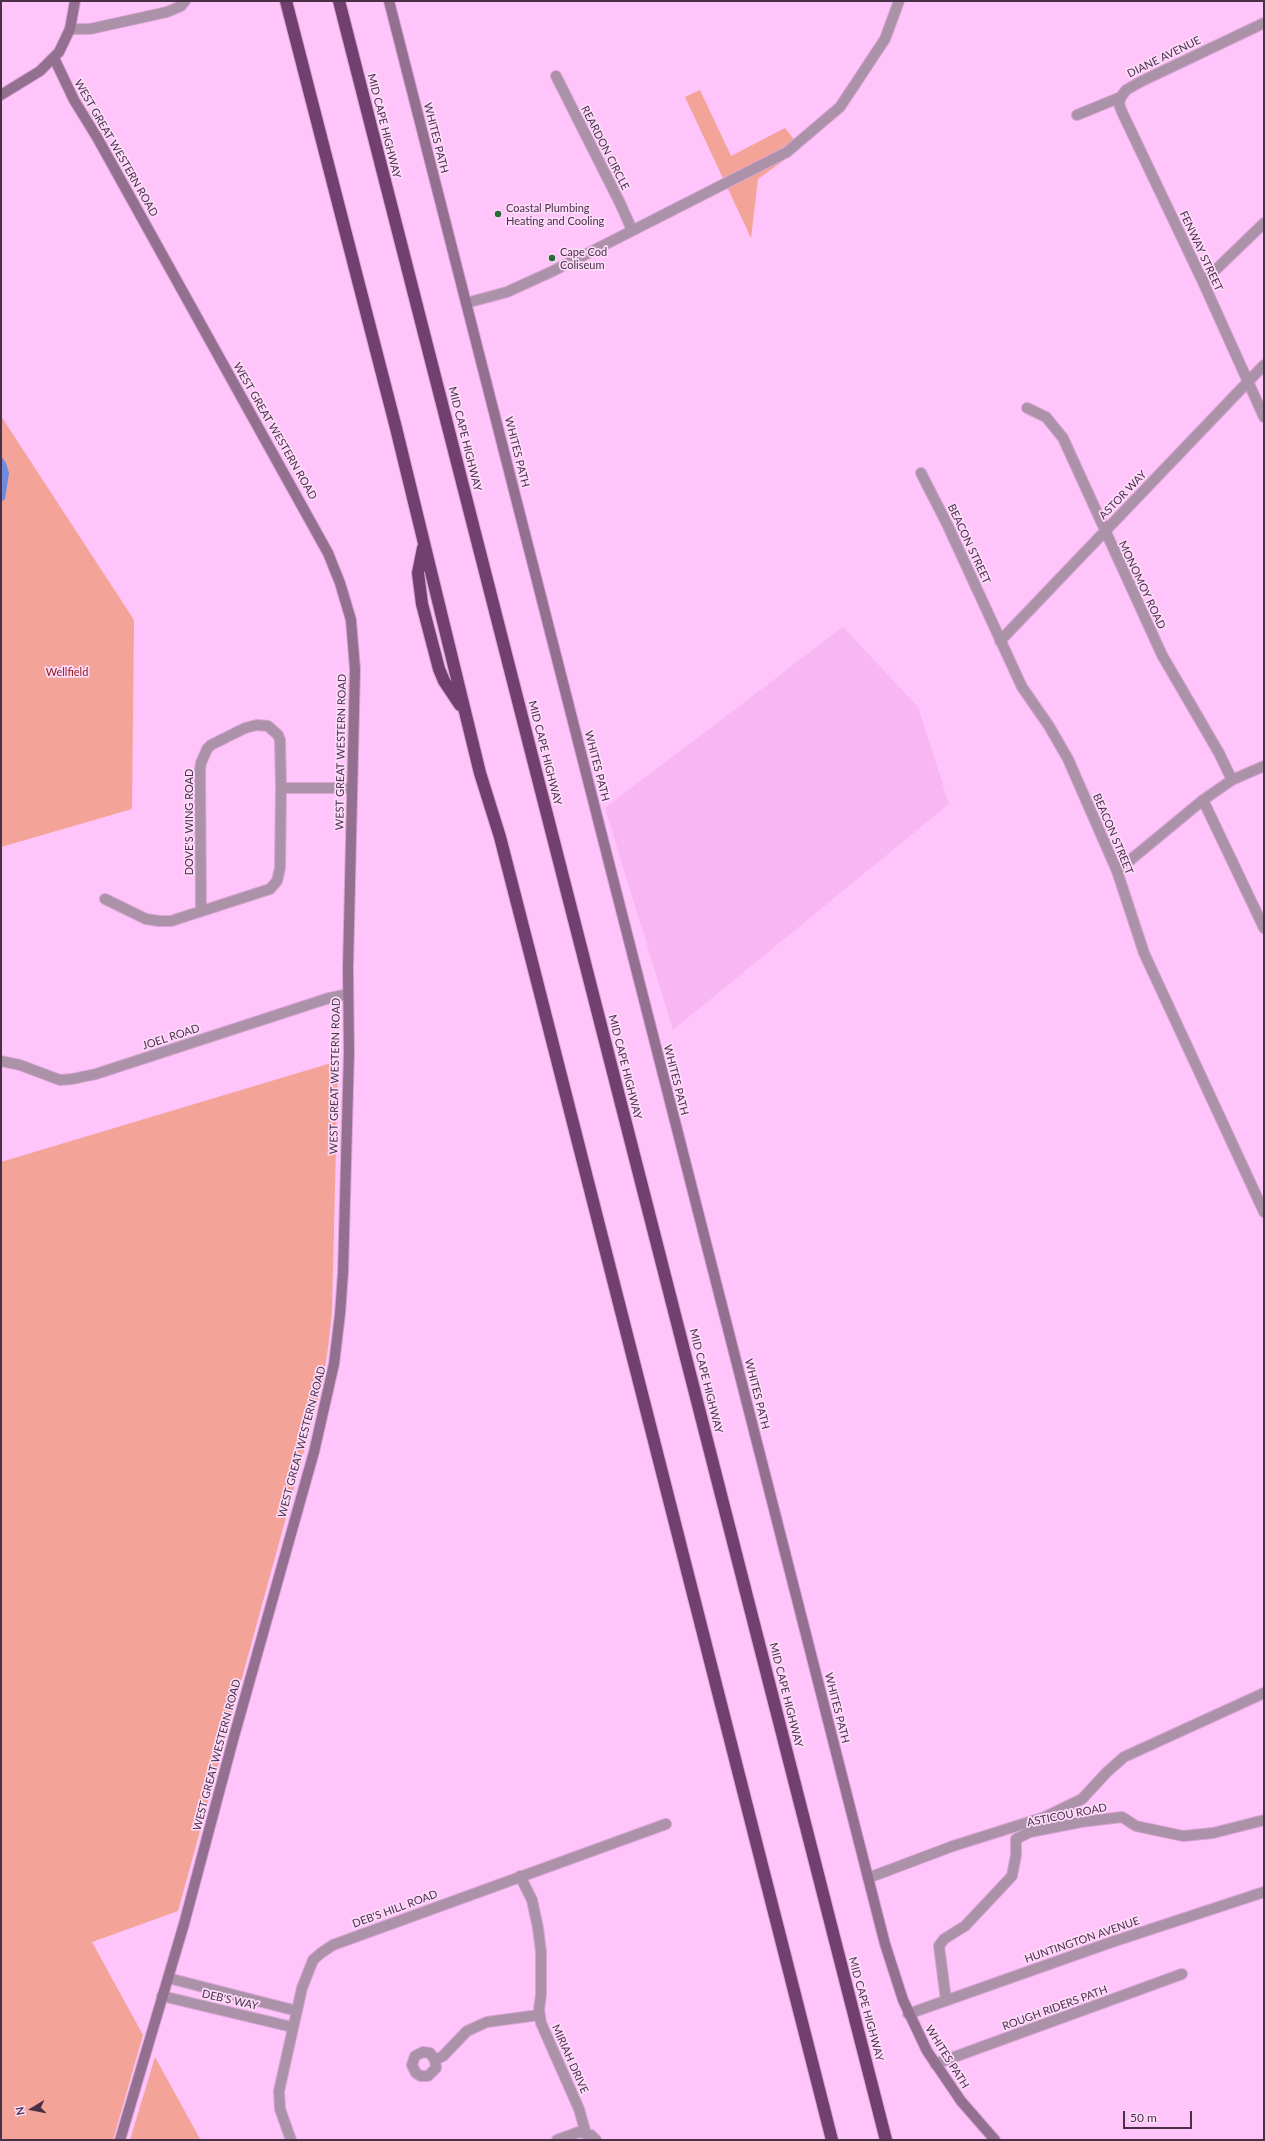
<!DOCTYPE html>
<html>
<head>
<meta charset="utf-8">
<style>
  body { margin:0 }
  #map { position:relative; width:1265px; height:2141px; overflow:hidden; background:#ffc4fa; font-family:Lato,sans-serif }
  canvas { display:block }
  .frame { position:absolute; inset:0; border:2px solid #483147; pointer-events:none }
  .north { position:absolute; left:12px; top:2089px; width:40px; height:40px; -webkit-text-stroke:3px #fedbfb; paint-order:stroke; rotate:260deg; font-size:11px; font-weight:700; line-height:16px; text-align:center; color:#483147 }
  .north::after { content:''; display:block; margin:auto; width:14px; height:18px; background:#483147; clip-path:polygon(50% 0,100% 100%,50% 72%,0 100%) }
  .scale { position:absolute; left:1123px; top:2111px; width:69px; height:18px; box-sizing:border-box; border:2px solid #483147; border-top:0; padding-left:5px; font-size:12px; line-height:14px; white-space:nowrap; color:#483147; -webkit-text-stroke:3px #fedbfb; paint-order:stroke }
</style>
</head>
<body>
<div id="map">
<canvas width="1265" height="2141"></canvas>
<div class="frame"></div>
<div class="north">N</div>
<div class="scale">50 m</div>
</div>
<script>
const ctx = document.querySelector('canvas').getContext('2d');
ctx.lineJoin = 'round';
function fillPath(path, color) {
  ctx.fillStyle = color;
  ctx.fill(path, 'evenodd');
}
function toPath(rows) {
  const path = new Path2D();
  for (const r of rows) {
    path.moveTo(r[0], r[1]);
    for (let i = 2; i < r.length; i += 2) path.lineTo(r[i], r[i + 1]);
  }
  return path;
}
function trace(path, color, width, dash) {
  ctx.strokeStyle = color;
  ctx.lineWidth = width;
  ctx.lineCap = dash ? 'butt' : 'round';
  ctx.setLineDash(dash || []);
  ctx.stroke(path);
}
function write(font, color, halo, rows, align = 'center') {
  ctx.font = font + ' Lato,sans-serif';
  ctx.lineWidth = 3.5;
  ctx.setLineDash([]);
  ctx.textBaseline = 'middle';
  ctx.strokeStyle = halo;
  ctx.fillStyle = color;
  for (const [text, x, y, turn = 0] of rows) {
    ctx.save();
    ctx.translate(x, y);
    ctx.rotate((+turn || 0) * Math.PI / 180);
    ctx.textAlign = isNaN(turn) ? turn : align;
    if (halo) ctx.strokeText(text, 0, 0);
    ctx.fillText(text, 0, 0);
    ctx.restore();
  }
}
const built = toPath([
  [843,627,918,707,949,804,673,1030,605,808]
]);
const green = toPath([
  [700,90,731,156,785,128,801,148,758,179,751,238,685,97],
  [1,416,134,620,132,809,1,847],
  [338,1061,332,1312,328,1348,322,1386,178,1911,92,1942,143,2035,113,2140,1,2140,1,1162],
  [155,2057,200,2139,201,2140,130,2140]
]);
const water = toPath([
  [1,456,6,463,9,473,5,499,1,502]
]);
const street = toPath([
  [70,29,90,29,167,12,181,6,185,1],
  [556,76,620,203,632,230],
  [1121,97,1119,104,1122,112,1203,282,1264,417],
  [1077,115,1121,97,1126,90,1142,81,1264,23],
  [1203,282,1264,223],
  [466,303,507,292,553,271,787,152,840,107,885,39,899,1],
  [1027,408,1046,417,1063,438,1162,655,1219,753,1232,780],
  [921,473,947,524,1022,687,1049,726,1068,759,1117,871,1144,953,1264,1212],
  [1000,641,1264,365],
  [1203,800,1264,928],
  [1117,871,1203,800,1232,780,1264,766],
  [105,899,146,919,159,921,171,921,270,889,277,881,280,868,281,788,352,788],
  [201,911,200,770,201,763,207,749,211,745,245,728,257,725,268,726,278,735,280,740,281,788],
  [1,1061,20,1065,60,1080,72,1079,96,1074,329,998,348,994],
  [520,1876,532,1900,538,1928,541,1952,541,1994,539,2010,541,2023,579,2109,586,2134],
  [868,1878,953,1846,1045,1817,1082,1799,1107,1772,1124,1757,1264,1693],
  [168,1978,297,2011],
  [162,1996,292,2027],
  [946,2000,939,1946,944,1939,965,1926,1012,1876,1016,1855,1016,1839,1030,1832,1081,1822,1122,1817,1136,1826,1183,1836,1213,1833,1264,1820],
  [908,2014,1112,1942,1264,1892],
  [435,2060,430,2053,423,2052,415,2056,412,2065,416,2073,421,2076,428,2076,436,2068,435,2060,443,2056,467,2031,487,2022,539,2015],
  [935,2064,1182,1974],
  [291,2140,280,2109,279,2091,302,1988,313,1960,321,1953,333,1945,666,1824],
  [557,2140,579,2132,591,2135,596,2140]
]);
const secondary = toPath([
  [389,1,885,1944,903,2000,927,2051,961,2101,995,2140],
  [54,58,74,100,98,139,328,553,340,583,351,620,355,669,348,968,349,1052,343,1273,340,1314,334,1364,314,1452,233,1740,184,1924,120,2140],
  [1,95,40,71,59,52,70,29,75,1]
]);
const highway = toPath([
  [286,1,396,428,480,773,500,837,529,950,832,2140],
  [339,1,886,2140],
  [423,548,418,573,422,604,439,669,444,681,460,705]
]);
const markers = [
  [498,214,4,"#256c38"],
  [552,258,4,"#256c38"]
];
const streetNames = [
  ["DIANE AVENUE",1164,57,-26],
  ["MID CAPE HIGHWAY",384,126,76],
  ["WHITES PATH",436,138,76],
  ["WEST GREAT WESTERN ROAD",116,148,60],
  ["REARDON CIRCLE",605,148,63],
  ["FENWAY STREET",1201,251,65],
  ["WEST GREAT WESTERN ROAD",275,431,60],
  ["MID CAPE HIGHWAY",465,439,76],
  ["WHITES PATH",517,452,76],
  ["ASTOR WAY",1123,495,-46],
  ["BEACON STREET",969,544,65],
  ["MONOMOY ROAD",1142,585,65],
  ["WEST GREAT WESTERN ROAD",341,752,-89],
  ["MID CAPE HIGHWAY",545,753,76],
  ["WHITES PATH",597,766,76],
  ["DOVE'S WING ROAD",189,822,-90],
  ["BEACON STREET",1113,834,67],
  ["JOEL ROAD",171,1037,-18],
  ["MID CAPE HIGHWAY",625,1067,76],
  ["WEST GREAT WESTERN ROAD",335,1076,-89],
  ["WHITES PATH",676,1080,76],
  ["MID CAPE HIGHWAY",706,1381,76],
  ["WHITES PATH",757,1394,76],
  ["WEST GREAT WESTERN ROAD",302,1442,-75],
  ["MID CAPE HIGHWAY",786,1695,76],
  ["WHITES PATH",837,1708,76],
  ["WEST GREAT WESTERN ROAD",217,1755,-75],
  ["ASTICOU ROAD",1067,1815,-11],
  ["DEB'S HILL ROAD",395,1909,-20],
  ["HUNTINGTON AVENUE",1082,1940,-19],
  ["DEB'S WAY",230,2000,13],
  ["ROUGH RIDERS PATH",1055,2008,-20],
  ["MID CAPE HIGHWAY",866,2009,75],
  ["WHITES PATH",947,2057,58],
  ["MIRIAH DRIVE",570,2059,66]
];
const poiNames = [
  ["Coastal Plumbing",506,208],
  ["Heating and Cooling",506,221],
  ["Cape Cod",560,252],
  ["Coliseum",560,265]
];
const parkNames = [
  ["Wellfield",67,672]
];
fillPath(built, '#f8b7f3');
fillPath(green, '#f3a397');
fillPath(water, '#6f8be0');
trace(street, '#d7a4d3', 12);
trace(secondary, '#d7a4d3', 12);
trace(highway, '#d7a4d3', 14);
trace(street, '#ab92a9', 10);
trace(secondary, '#936f90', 10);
trace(highway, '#72406f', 12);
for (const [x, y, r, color] of markers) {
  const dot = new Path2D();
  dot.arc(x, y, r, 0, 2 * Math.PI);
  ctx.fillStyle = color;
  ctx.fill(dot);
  trace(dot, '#fedbfb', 1.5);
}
write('11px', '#483147', '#fedbfb', streetNames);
write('11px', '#483147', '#fedbfb', poiNames, 'left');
write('11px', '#93150f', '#fedbfb', parkNames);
</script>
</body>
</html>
